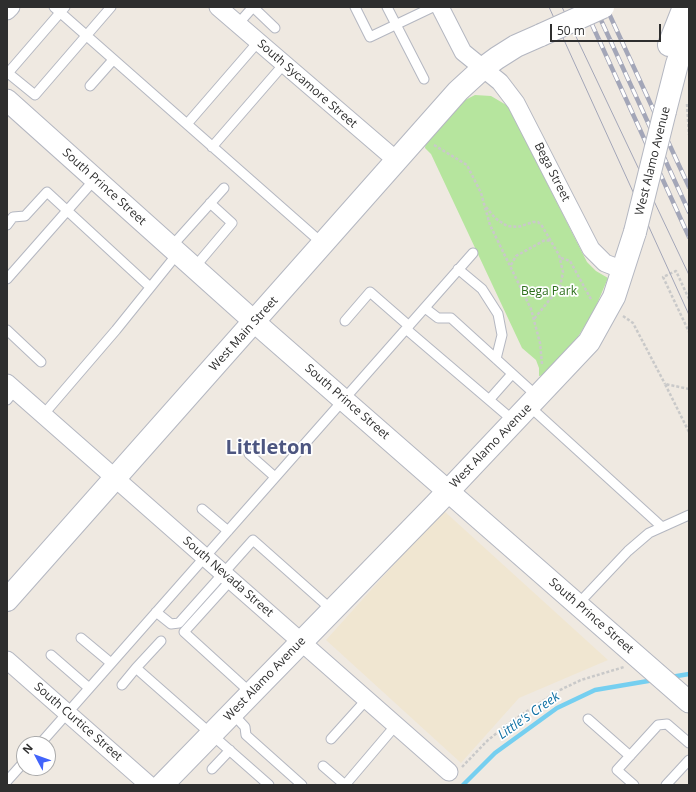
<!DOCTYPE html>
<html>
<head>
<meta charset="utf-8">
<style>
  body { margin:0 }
  #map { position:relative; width:696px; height:792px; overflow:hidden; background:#efe9e1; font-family:"Open Sans",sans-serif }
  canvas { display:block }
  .frame { position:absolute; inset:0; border:8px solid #2e2e2e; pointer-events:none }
  .north { position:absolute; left:16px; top:736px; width:40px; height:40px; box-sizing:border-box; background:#fff; border:1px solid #ababab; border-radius:50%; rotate:311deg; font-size:11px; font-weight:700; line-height:16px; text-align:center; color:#2e2e2e }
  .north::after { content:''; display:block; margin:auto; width:14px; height:18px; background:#4264fb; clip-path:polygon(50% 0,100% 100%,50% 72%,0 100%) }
  .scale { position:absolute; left:550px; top:24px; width:111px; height:18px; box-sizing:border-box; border:2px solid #2e2e2e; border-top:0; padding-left:5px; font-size:12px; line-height:14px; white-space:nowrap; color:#2e2e2e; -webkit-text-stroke:3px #fff; paint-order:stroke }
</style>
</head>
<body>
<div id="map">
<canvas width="696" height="792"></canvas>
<div class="frame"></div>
<div class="north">N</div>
<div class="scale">50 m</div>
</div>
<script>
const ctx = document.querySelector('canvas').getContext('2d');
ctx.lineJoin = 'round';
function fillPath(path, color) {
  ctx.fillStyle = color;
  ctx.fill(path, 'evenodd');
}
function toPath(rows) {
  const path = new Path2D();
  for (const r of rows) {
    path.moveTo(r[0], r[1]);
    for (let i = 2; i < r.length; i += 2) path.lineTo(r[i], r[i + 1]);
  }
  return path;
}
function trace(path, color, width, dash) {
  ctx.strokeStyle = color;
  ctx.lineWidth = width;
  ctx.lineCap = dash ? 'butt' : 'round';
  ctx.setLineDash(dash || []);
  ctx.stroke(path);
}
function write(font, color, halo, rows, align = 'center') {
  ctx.font = font + ' "Open Sans",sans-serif';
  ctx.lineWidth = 3.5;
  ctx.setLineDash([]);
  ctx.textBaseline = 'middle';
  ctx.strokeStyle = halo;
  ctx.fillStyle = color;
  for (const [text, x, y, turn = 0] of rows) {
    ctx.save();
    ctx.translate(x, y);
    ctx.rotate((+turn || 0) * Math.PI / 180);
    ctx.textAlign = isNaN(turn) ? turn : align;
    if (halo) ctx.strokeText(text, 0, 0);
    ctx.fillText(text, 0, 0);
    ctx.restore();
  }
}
const education = toPath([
  [443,510,608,660,519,698,461,763,326,640]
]);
const green = toPath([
  [475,95,491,96,508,106,587,262,596,271,608,278,594,311,576,340,544,375,539,376,539,368,536,360,522,348,431,154,425,148,426,141,461,102]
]);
const stream = toPath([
  [671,677,689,674],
  [463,785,495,753,557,708,595,690,654,680]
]);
const path = toPath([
  [687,104,689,135],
  [434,145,467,165,481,193,490,225,531,309,540,343,542,364],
  [486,207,495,218,507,226,518,227,533,222,538,222,542,226,559,255,563,272,560,287,534,319],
  [561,258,570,261,592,301],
  [511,265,516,256,545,240,551,241],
  [689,299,676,271,663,277,689,332],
  [623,316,633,323,665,384],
  [689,389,665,384,689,432],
  [462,767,487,741,509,723,558,691,581,680,624,667]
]);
const service = toPath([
  [54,7,323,244],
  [65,7,8,73,35,95,111,7],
  [355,7,370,37,433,7],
  [387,7,424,79],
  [238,24,253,7,275,28],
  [90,86,113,60],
  [187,124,258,42],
  [212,147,284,64],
  [7,225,13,217,25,216,47,192,150,287],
  [171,247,224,188],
  [194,268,232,223,210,203],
  [458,269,482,289,498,314,502,335,496,359],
  [7,279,95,179],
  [425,308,438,318,451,318,538,397],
  [345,321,370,292,409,326],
  [406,329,515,422],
  [7,330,41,362],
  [7,400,15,390],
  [489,400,512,374],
  [529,406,662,527],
  [43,415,116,330,178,253],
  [249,454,275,477],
  [202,509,228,531],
  [231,580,184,632,251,693],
  [578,604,628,551,649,533,689,515],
  [156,612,171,624,179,623,253,540,332,610],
  [81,638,111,663],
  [161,641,136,668,269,785],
  [51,655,89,688],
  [122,685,136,668],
  [232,713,245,727,246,735,302,785],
  [588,719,630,756],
  [331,739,367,699],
  [40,744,473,253],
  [323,766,345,785],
  [212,769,230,750],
  [7,781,24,762],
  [345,785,396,725],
  [634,785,617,770,658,725,667,724,689,743],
  [666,785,689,760]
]);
const minor = toPath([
  [218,7,396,160],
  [440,7,463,52,500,82,516,103,591,249,605,263,623,270],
  [7,11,11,7],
  [7,383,449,772],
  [7,660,149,785]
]);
const tertiary = toPath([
  [7,100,267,333,689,702]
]);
const secondary = toPath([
  [669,45,684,7],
  [665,111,677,64,689,30],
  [7,600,458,91,482,69,497,58,516,46,541,35],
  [162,785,435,505,589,342,614,297,635,232]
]);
const tram = toPath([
  [549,7,689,315],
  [562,7,689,275]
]);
const rail = toPath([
  [584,7,689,237],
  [595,7,689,212],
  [606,7,689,187]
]);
const secondaryBridge = toPath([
  [541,35,603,7],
  [635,232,665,111]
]);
const streetNames = [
  ["South Sycamore Street",307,84,41],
  ["West Alamo Avenue",653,161,-76],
  ["Bega Street",552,172,63],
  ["South Prince Street",104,187,42],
  ["West Main Street",244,334,-48],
  ["South Prince Street",347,402,41],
  ["West Alamo Avenue",491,446,-46],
  ["South Nevada Street",228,577,41],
  ["South Prince Street",591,616,41],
  ["West Alamo Avenue",265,679,-46],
  ["South Curtice Street",78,722,41]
];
const parkNames = [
  ["Bega Park",549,292]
];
const waterNames = [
  ["Little's Creek",529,716,-35]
];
const townNames = [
  ["Littleton",269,448]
];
fillPath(education, '#f0e6d1');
fillPath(green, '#b6e59e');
trace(stream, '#75cff0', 4.5);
trace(service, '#b4b7c1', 11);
trace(minor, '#b4b7c1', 19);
trace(tertiary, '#b4b7c1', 23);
trace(secondary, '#b4b7c1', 24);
trace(path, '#c9c9c9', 2.5, [3, 2]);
trace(service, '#fff', 9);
trace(minor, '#fff', 17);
trace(tertiary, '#fff', 21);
trace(secondary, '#fff', 22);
trace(tram, '#a3a6b8', 1);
trace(rail, '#a3a6b8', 4.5);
trace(rail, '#fff', 3, [9]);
trace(secondaryBridge, '#b4b7c1', 24, []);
trace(secondaryBridge, '#fff', 22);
write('12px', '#2e2e2e', '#fff', streetNames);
write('12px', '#2c6e1b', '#fff', parkNames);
write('italic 13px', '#0d6fa3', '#fff', waterNames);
write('bold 20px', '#4d5680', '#fff', townNames);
</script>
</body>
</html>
